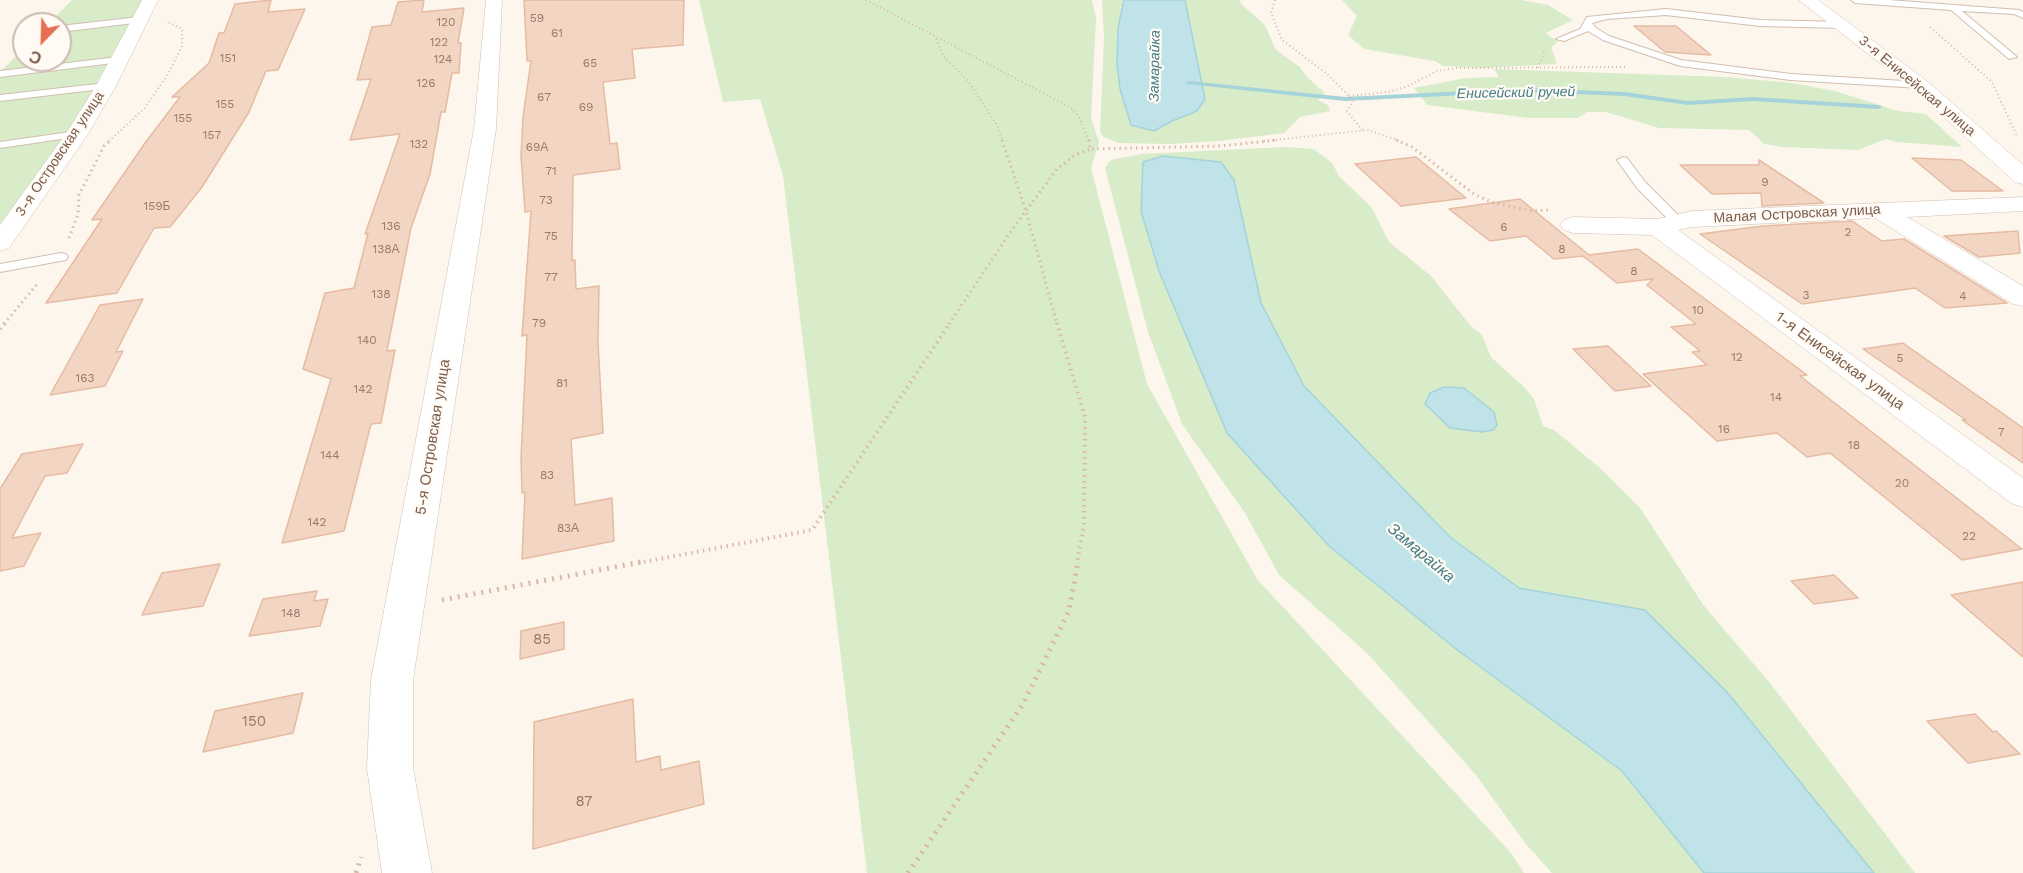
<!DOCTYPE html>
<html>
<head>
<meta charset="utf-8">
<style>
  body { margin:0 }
  #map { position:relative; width:2023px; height:873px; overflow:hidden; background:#fdf6ec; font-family:"Work Sans",sans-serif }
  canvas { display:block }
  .north { position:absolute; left:12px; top:12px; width:60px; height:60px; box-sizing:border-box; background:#fffaf3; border:2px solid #cabbb1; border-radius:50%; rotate:203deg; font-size:16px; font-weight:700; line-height:24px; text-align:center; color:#7a5c4d }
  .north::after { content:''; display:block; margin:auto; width:21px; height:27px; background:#e76f51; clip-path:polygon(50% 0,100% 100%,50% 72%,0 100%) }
</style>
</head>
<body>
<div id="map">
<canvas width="2023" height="873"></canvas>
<div class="north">С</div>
</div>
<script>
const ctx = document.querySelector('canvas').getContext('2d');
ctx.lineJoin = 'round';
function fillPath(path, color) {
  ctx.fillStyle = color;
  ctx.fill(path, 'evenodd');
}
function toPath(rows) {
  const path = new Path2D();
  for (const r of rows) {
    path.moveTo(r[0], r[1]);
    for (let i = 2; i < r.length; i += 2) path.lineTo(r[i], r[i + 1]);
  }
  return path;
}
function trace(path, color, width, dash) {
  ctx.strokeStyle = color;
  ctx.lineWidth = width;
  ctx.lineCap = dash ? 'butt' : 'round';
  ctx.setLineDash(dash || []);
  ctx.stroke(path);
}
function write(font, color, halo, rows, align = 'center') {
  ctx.font = font + ' "Work Sans",sans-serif';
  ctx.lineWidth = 4.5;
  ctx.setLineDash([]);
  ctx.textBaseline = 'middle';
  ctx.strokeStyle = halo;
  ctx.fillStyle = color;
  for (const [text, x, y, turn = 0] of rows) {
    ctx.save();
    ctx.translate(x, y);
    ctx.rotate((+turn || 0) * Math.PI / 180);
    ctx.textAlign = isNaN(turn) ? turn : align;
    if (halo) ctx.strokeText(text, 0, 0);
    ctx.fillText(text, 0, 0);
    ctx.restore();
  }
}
const green = toPath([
  [72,0,143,0,74,124,0,225,0,72,24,48,24,60,60,60,60,24,48,24],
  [699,0,1092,0,1096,17,1091,118,1099,142,1091,168,1147,384,1257,579,1511,853,1524,873,867,873,783,176,760,99,723,102],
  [1102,0,1124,0,1121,9,1117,65,1154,131,1172,121,1197,111,1205,99,1185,0,1240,0,1241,4,1265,25,1276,50,1300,67,1307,77,1325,93,1318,100,1328,105,1330,111,1300,117,1284,133,1219,141,1170,144,1119,143,1103,137,1100,130,1104,39],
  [1342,0,1521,0,1548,5,1573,20,1546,33,1558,42,1551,47,1557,64,1481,68,1443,66,1435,61,1364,49,1348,35,1357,16],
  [1494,69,1727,77,1792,83,1835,91,1898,111,1926,114,1962,147,1896,142,1886,139,1858,150,1782,147,1764,144,1749,130,1659,128,1606,112,1587,112,1578,118,1529,118,1427,105,1414,88,1466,78,1499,77],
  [1285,147,1314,149,1332,163,1339,176,1372,208,1389,242,1431,276,1470,325,1482,335,1491,357,1524,387,1534,399,1543,426,1554,430,1600,468,1640,508,1704,606,1770,683,1915,873,1874,873,1727,692,1645,610,1519,588,1450,537,1304,387,1261,303,1234,180,1221,162,1329,546,1456,649,1622,771,1704,873,1552,873,1525,843,1476,775,1366,652,1279,575,1245,513,1182,424,1148,332,1105,168,1109,162,1114,159,1142,154]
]);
const water = toPath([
  [1124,0,1185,0,1205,99,1197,111,1172,121,1154,131,1131,125,1120,89,1117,65,1118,28,1124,0],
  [1163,156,1221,162,1234,180,1261,303,1304,386,1450,537,1519,588,1645,610,1727,692,1874,873,1704,873,1622,771,1456,649,1329,546,1227,433,1159,271,1141,211,1143,162,1163,156],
  [1444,387,1464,388,1494,412,1497,425,1493,430,1482,432,1450,428,1425,404,1430,393,1444,387]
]);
const stream = toPath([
  [1189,81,1345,97,1528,88,1624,92,1688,101,1753,97,1879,105,1882,107,1879,109,1753,101,1688,105,1624,96,1528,92,1345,101,1187,84,1186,83,1189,81]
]);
const building = toPath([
  [271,0,268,12,305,9,278,70,266,71,249,112,202,187,170,227,154,228,117,293,46,303,102,219,92,220,145,143,180,97,172,97,209,63,219,33,224,33,235,4,271,0],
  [424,0,422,12,464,8,458,43,461,43,459,73,452,73,445,112,441,112,430,174,411,228,387,351,395,350,381,423,371,424,344,531,282,543,331,379,303,369,325,293,354,288,368,233,365,234,400,134,350,140,371,79,357,80,372,27,391,25,398,2,424,0],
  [524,0,684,0,683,45,632,49,635,78,603,82,610,144,617,143,620,169,573,175,572,261,575,260,576,289,599,286,598,342,603,433,571,439,575,505,612,498,614,541,522,559,525,492,522,493,521,457,527,335,522,336,531,211,525,212,521,156,523,117,531,61,527,61,524,0],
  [1634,26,1676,26,1711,55,1665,52,1634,26],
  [1416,157,1466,198,1401,206,1355,164,1416,157],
  [1912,158,1961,160,2003,191,1952,191,1912,158],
  [1759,160,1824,203,1762,206,1761,193,1712,194,1680,165,1759,165,1759,160],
  [1520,199,1589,255,1638,249,1807,375,1800,376,2022,549,1962,560,1830,453,1807,457,1777,433,1717,441,1643,374,1707,365,1692,352,1700,351,1671,327,1696,324,1647,285,1653,279,1617,283,1583,256,1554,259,1526,236,1490,241,1449,209,1520,199],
  [1852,221,1882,241,1904,239,2007,303,1945,308,1915,288,1802,304,1700,234,1763,226,1852,221],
  [2018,231,2020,253,1979,257,1944,236,2018,231],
  [143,299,116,352,123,351,105,386,50,395,100,305,143,299],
  [1903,343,2023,428,2023,463,1962,420,1966,420,1863,349,1903,343],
  [1608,346,1651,386,1615,391,1573,349,1608,346],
  [83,444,67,473,45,476,12,538,41,533,24,566,0,571,0,489,22,454,83,444],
  [220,564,203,606,142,615,162,573,220,564],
  [1834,575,1858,598,1814,604,1791,581,1834,575],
  [2023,582,2023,657,1951,595,2023,582],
  [317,591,314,601,328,599,320,626,249,636,263,599,317,591],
  [564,622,564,649,520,659,521,631,564,622],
  [303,693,293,733,203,752,215,711,303,693],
  [633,699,636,762,660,756,661,770,699,761,704,804,533,849,534,722,633,699],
  [1975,714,1993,732,1996,731,2020,754,1968,763,1927,721,1975,714]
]);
const pathFar3 = toPath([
  [866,0,1070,107,1079,117,1089,141],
  [1275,0,1271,13,1282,40,1327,74,1352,99,1353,102,1347,111,1362,130],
  [1930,27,1992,82,2017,136],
  [936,39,944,57,969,82,998,127,1003,141],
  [1538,68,1545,49],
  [1349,96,1388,92,1406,87,1437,71,1456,68,1627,67],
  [109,141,144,109,168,74,182,46,182,29,166,21],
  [1264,141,1368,130,1400,141]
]);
const pathFar2 = toPath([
  [1002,140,1026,211,1057,324],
  [1089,140,1090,149,1220,146,1278,140],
  [1396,140,1412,147,1474,194,1491,202,1532,211,1549,210],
  [69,238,78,214,79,195,104,146,111,140],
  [4,324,38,283],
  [949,324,1011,231,1057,169,1075,155,1090,149]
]);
const pathFar1 = toPath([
  [1057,323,1085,417,1084,524,1077,563],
  [0,329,5,323],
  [638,563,812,530,950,323]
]);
const path = toPath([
  [442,600,646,561],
  [356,873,361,857],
  [908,873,1023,704,1069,611,1078,561]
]);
const lane = toPath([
  [1851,0,1889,0,2019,10,2023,12,2023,18,2014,14,1962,11,2017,57,2009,59,1951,10,1855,3,1851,0],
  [1666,9,1760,20,1843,22,1847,25,1843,28,1760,26,1666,15,1607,19,1592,23,1596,28,1609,36,1681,60,1791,74,1920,82,1925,85,1920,88,1791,80,1680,66,1603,40,1588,31,1564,41,1556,39,1580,29,1587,17,1666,9],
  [139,17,142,18,142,22,60,32,60,26,139,17],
  [118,57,121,58,121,62,0,77,0,71,118,57],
  [106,83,110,84,110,88,0,101,0,95,106,83],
  [77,131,81,132,81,136,0,148,0,142,77,131],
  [1623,157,1627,158,1645,182,1681,218,1683,221,1681,224,1673,224,1637,188,1617,160,1623,157],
  [61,253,66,254,68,257,66,260,0,272,0,264,61,253]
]);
const street = toPath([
  [142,0,158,0,116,86,88,134,9,248,0,251,0,225,67,132,96,86,142,0],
  [486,0,502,0,496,129,413,680,413,768,432,873,382,873,367,768,371,680,474,129,486,0],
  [2023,197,2023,211,1907,217,2023,286,2023,306,2013,304,1875,218,1692,227,1678,230,2023,478,2023,507,2011,503,1652,235,1573,233,1564,230,1560,225,1564,220,1573,217,1658,219,1692,211,2023,197]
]);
const secondary = toPath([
  [1799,0,1818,0,1927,81,2023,165,2023,184,2015,182,1913,89,1799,0]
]);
const numberNames = [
  ["59",537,18],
  ["120",446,22],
  ["61",557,33],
  ["122",439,42],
  ["151",228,58],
  ["124",443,59],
  ["65",590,63],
  ["126",426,83],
  ["67",544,97],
  ["155",225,104],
  ["69",586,107],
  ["155",183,118],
  ["157",212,135],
  ["132",419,144],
  ["69А",537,147],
  ["71",551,171],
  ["9",1765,182],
  ["73",546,200],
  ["159Б",157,206],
  ["136",391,226],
  ["6",1504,227],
  ["2",1848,232],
  ["75",551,236],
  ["138А",386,249],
  ["8",1562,249],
  ["8",1634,271],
  ["77",551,277],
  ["138",381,294],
  ["3",1806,295],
  ["4",1963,296],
  ["10",1698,310],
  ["79",539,323],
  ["140",367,340],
  ["12",1737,357],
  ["5",1900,358],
  ["163",85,378],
  ["81",562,383],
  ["142",363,389],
  ["14",1776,397],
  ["16",1724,429],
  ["7",2001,432],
  ["18",1854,445],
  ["144",330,455],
  ["83",547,475],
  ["20",1902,483],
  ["142",317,522],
  ["83А",568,528],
  ["22",1969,536],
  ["148",291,613]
];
const farWaternames = [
  ["Замарайка",1155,66,-89],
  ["Енисейский ручей",1516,93,-1]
];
const farStreetnames = [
  ["3-я Енисейская улица",1917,86,40],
  ["3-я Островская улица",60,154,-56],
  ["Малая Островская улица",1797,214,-3]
];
const streetNames = [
  ["1-я Енисейская улица",1840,361,36],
  ["5-я Островская улица",433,437,-81]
];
const nearNumbernames = [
  ["85",542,640],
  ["150",254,722],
  ["87",584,802]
];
const waterNames = [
  ["Замарайка",1421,553,40]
];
fillPath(green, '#d8ecc9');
fillPath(water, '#bfe3e8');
trace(water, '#a5d3da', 1.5);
fillPath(stream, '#a5d3da');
fillPath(building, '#f3d5c3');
trace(building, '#e6bba3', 1.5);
trace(lane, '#d1beb0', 2);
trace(street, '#d1beb0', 1);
trace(secondary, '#d6c0b0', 1);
trace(pathFar3, '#d9b8a5', 2, [1, 3]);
trace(pathFar2, '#d9b8a5', 3, [1.5, 4]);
trace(pathFar1, '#d9b8a5', 4, [1.5, 4.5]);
trace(path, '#d9b8a5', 5, [2, 6]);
fillPath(lane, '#fff');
fillPath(street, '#fff');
fillPath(secondary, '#fff');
write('12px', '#987a6a', null, numberNames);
write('italic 14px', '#437c86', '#fffaf3', farWaternames);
write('14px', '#7a5c4d', '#fffaf3', farStreetnames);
write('15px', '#7a5c4d', '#fffaf3', streetNames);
write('15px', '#987a6a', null, nearNumbernames);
write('italic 16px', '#437c86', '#fffaf3', waterNames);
</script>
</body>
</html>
